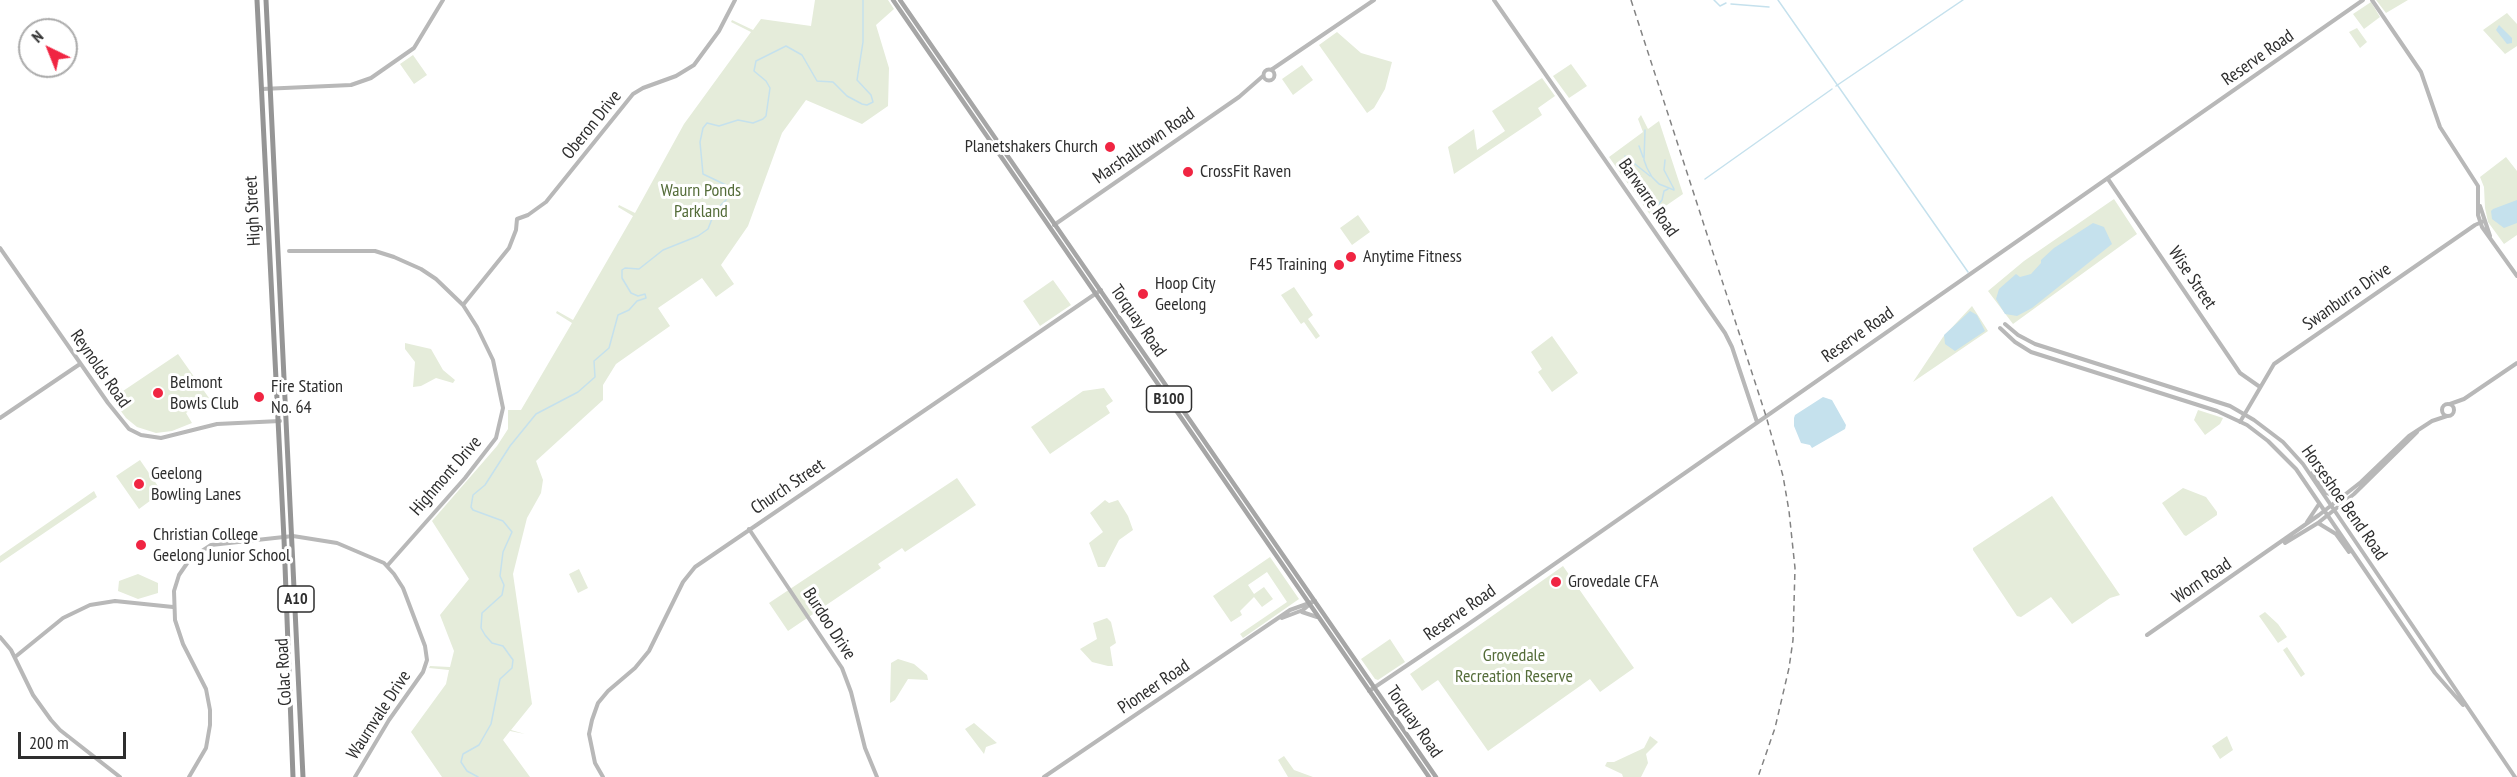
<!DOCTYPE html>
<html>
<head>
<meta charset="utf-8">
<style>
  body { margin:0 }
  #map { position:relative; width:2517px; height:777px; overflow:hidden; background:#fff; font-family:"PT Sans Narrow",sans-serif }
  canvas { display:block }
  .north { position:absolute; left:18px; top:18px; width:60px; height:60px; box-sizing:border-box; background:#fff; border:2px solid #ababab; border-radius:50%; rotate:317deg; font-size:16px; font-weight:700; line-height:24px; text-align:center; color:#2e2e2e }
  .north::after { content:''; display:block; margin:auto; width:21px; height:27px; background:#f02542; clip-path:polygon(50% 0,100% 100%,50% 72%,0 100%) }
  .scale { position:absolute; left:18px; top:732px; width:108px; height:27px; box-sizing:border-box; border:3px solid #2e2e2e; border-top:0; padding-left:8px; font-size:18px; line-height:21px; white-space:nowrap; color:#2e2e2e; -webkit-text-stroke:4px #fff; paint-order:stroke }
</style>
</head>
<body>
<div id="map">
<canvas width="2517" height="777"></canvas>
<div class="north">N</div>
<div class="scale">200 m</div>
</div>
<script>
const ctx = document.querySelector('canvas').getContext('2d');
ctx.lineJoin = 'round';
function fillPath(path, color) {
  ctx.fillStyle = color;
  ctx.fill(path, 'evenodd');
}
function toPath(rows) {
  const path = new Path2D();
  for (const r of rows) {
    if (r.length === 3) {
      path.moveTo(r[0] + r[2], r[1]);
      path.arc(r[0], r[1], r[2], 0, 2 * Math.PI);
      continue;
    }
    path.moveTo(r[0], r[1]);
    for (let i = 2; i < r.length; i += 2) path.lineTo(r[i], r[i + 1]);
  }
  return path;
}
function trace(path, color, width, dash) {
  ctx.strokeStyle = color;
  ctx.lineWidth = width;
  ctx.lineCap = dash ? 'butt' : 'round';
  ctx.setLineDash(dash || []);
  ctx.stroke(path);
}
function write(font, color, halo, rows, align = 'center') {
  ctx.font = font + ' "PT Sans Narrow",sans-serif';
  ctx.lineWidth = 6;
  ctx.setLineDash([]);
  ctx.textBaseline = 'middle';
  ctx.strokeStyle = halo;
  ctx.fillStyle = color;
  for (const [text, x, y, turn = 0] of rows) {
    ctx.save();
    ctx.translate(x, y);
    ctx.rotate((+turn || 0) * Math.PI / 180);
    ctx.textAlign = isNaN(turn) ? turn : align;
    if (halo) ctx.strokeText(text, 0, 0);
    ctx.fillText(text, 0, 0);
    ctx.restore();
  }
}
const green = toPath([
  [815,0,888,0,894,9,876,25,889,68,888,106,862,124,806,100,782,133,748,226,721,265,734,284,716,297,702,278,658,308,670,326,616,364,603,385,603,400,536,461,543,480,541,493,527,518,513,574,532,704,511,730,525,734,510,731,503,740,530,777,442,777,411,732,446,684,449,670,429,668,430,666,450,667,454,651,440,615,469,579,432,521,497,446,508,429,508,410,521,410,572,323,556,313,557,311,573,320,633,216,618,207,619,205,635,213,684,124,751,32,731,22,732,20,753,30,761,19,811,26],
  [2376,0,2408,0,2386,13],
  [2371,2,2380,17,2364,29,2353,14],
  [2507,13,2517,24,2517,46,2505,54,2483,30],
  [2357,28,2367,42,2360,48,2349,32],
  [1337,32,1361,53,1392,62,1385,89,1374,108,1367,113,1319,45],
  [413,55,427,75,414,84,400,64],
  [1571,64,1587,86,1569,98,1553,76],
  [1302,65,1313,80,1293,95,1282,79],
  [1542,78,1555,96,1538,108,1542,115,1454,174,1448,147,1474,129,1477,150,1505,131,1492,111],
  [1641,115,1648,129,1659,121,1683,194,1651,216,1609,157,1643,132,1638,119],
  [2506,157,2517,171,2517,235,2504,244,2488,222,2485,208,2484,187,2480,177],
  [2114,199,2137,234,2013,324,1988,291,2024,261],
  [1358,215,1370,232,1352,245,1340,228],
  [1053,280,1071,305,1040,326,1023,301],
  [1294,287,1313,315,1308,319,1320,336,1316,339,1304,322,1301,324,1281,295],
  [1972,306,1988,331,1913,382,1943,337],
  [1552,336,1578,373,1552,392,1538,372,1542,369,1531,352],
  [405,343,431,349,443,370,455,380,453,383,436,378,421,386,413,387,415,362,405,349],
  [178,354,209,398,186,413,192,423,172,431,156,433,137,427,126,418,109,395,120,387,123,391],
  [1104,388,1113,401,1106,406,1110,413,1050,454,1031,427,1083,391],
  [2198,410,2223,418,2220,424,2205,435,2194,420],
  [140,460,162,492,139,509,116,476],
  [957,478,976,505,905,552,902,548,878,564,881,568,788,631,769,603],
  [2183,488,2206,497,2217,512,2217,515,2186,536,2184,535,2162,503],
  [94,491,97,497,0,563,0,556],
  [2052,496,2120,595,2110,598,2072,624,2051,597,2021,617,2017,616,1973,550,1973,548],
  [1105,500,1109,503,1118,500,1128,516,1133,530,1119,540,1105,567,1098,567,1089,543,1103,532,1090,513],
  [1270,557,1299,599,1243,638,1240,634,1287,602,1267,572,1248,585,1254,594,1264,587,1273,599,1262,607,1254,597,1240,611,1242,615,1231,622,1213,596],
  [1563,566,1634,668,1600,692,1590,679,1488,751,1438,680,1422,691,1410,674],
  [579,569,588,588,578,593,569,574],
  [138,574,158,583,158,593,138,599,118,591,119,581],
  [2265,612,2278,624,2287,637,2278,643,2259,616],
  [1107,618,1111,622,1116,643,1110,647,1113,666,1108,666,1092,662,1080,649,1097,639,1093,623],
  [1390,639,1405,662,1378,680,1375,679,1361,659],
  [2287,647,2305,674,2301,677,2283,650],
  [898,659,914,664,927,675,928,680,908,679,895,700,890,703,891,663],
  [974,723,997,743,986,747,984,754,965,729],
  [1650,736,1658,742,1646,754,1648,763,1641,777,1623,777,1622,774,1605,766,1607,762,1614,762,1644,748],
  [2227,736,2233,750,2220,759,2212,746],
  [1284,756,1294,770,1313,777,1288,777,1278,760]
]);
const water = toPath([
  [2499,25,2512,38,2512,43,2507,44,2496,30],
  [2517,200,2517,223,2504,228,2492,219,2491,211,2493,209],
  [2093,223,2104,227,2112,244,2032,308,2017,316,2005,314,1996,299,1999,289,2016,274,2020,277,2031,274,2041,263,2041,260,2054,248],
  [1970,311,1977,315,1985,331,1955,351,1945,344,1944,335],
  [1823,397,1832,400,1846,425,1845,429,1812,448,1810,445,1801,443,1794,426,1794,418,1795,415]
]);
const stream = toPath([
  [1714,0,1720,6,1726,3],
  [1778,0,1968,272],
  [1731,4,1769,7],
  [1836,86,1963,0],
  [1645,130,1644,160,1647,168,1652,177,1659,184,1674,190],
  [1639,146,1643,157],
  [1625,156,1650,176],
  [1665,160,1664,170,1674,189],
  [1705,179,1832,89],
  [1658,205,1662,200,1664,191,1668,189],
  [478,777,467,771,461,762,463,754,479,745,491,724,500,679,512,668,513,660,503,646,492,643,485,635,481,628,482,613,502,595,504,585,500,576,503,552,512,532,503,521,473,510,471,507,473,495,485,485,510,446,536,414,578,392,595,377,594,361,609,348,618,315,629,310,637,301,646,298,645,294,638,296,631,293,622,278,622,270,625,268,639,269,663,250,698,236,708,229,715,211,726,200,729,190,726,185,703,174,700,142,703,128,707,123,719,126,738,120,753,123,763,119,766,116,770,88,766,81,754,71,756,61,786,46,802,55,817,81,833,82,847,96,862,104,867,105,873,102,871,95,857,80,863,42,863,0]
]);
const secondary = toPath([
  [1494,0,1725,333,1732,347,1757,422],
  [2372,0,2421,72,2440,127,2478,186,2478,215,2482,227,2517,276],
  [1269,75,5.5],
  [1271,70,1374,0],
  [262,89,351,85,371,78,414,48,443,0],
  [2108,179,2240,373,2260,387],
  [2480,206,2490,236],
  [1054,225,1239,97,1263,76],
  [0,248,108,403,129,429,141,435,161,438,217,424,280,421],
  [289,251,375,251,394,257,421,269,436,279,463,305,477,327,493,360,503,408,496,438,465,478,387,566],
  [463,305,509,248,516,230,517,219,528,215,546,202,633,94,643,88,676,76,694,65,719,31,735,0],
  [2005,324,2018,335,2035,344,2230,406,2254,420,2283,442,2303,464,2515,777],
  [2000,328,2015,342,2031,352,2217,411,2247,425,2268,441,2296,469,2435,673,2463,705],
  [2448,410,6],
  [2450,404,2464,399,2517,363],
  [0,418,80,364],
  [2240,422,2274,364,2475,225,2484,221],
  [2312,473,2327,493,2340,499],
  [2307,522,2319,504],
  [2318,523,2336,534,2349,552],
  [749,529,842,668,851,692,865,748,877,777],
  [2285,543,2318,523,2354,494,2417,432],
  [1302,612,1317,617],
  [1282,618,1303,610,1310,604],
  [2147,635,2319,515,2361,482,2409,436,2432,421,2447,416],
  [0,637,11,650,33,695,51,720,60,730,120,777],
  [15,657,63,618,90,605,115,601,173,607],
  [1369,691,1467,625,2363,0],
  [189,777,206,748,210,725,210,710,206,689,183,644,175,620,174,591,179,575,190,559,211,545,293,536,337,543,384,563,394,574,403,588,425,646,427,660,423,672,389,720,355,777],
  [603,777,595,763,589,734,592,720,598,703,608,691,635,668,649,651,683,582,695,567,1101,290],
  [1044,777,1290,610,1315,601]
]);
const primary = toPath([
  [893,0,1429,777],
  [900,0,1436,777]
]);
const highway = toPath([
  [257,0,284,539,293,777],
  [266,0,303,777]
]);
const rail = toPath([
  [1631,0,1766,416,1783,476,1789,511,1795,568,1793,640,1789,668,1775,728,1758,777]
]);
const markers = [
  [1110,147,6,"#f02542"],
  [1188,172,6,"#f02542"],
  [1351,257,6,"#f02542"],
  [1339,265,6,"#f02542"],
  [1143,294,6,"#f02542"],
  [158,393,6,"#f02542"],
  [259,397,6,"#f02542"],
  [139,484,6,"#f02542"],
  [141,545,6,"#f02542"],
  [1556,582,6,"#f02542"]
];
const shields = [
  [1169,399,45],
  [296,599,36]
];
const shieldNames = [
  ["B100",1169,399],
  ["A10",296,599]
];
const streetNames = [
  ["Reserve Road",2258,58,-35],
  ["Oberon Drive",592,125,-51],
  ["Marshalltown Road",1144,146,-35],
  ["Barwarre Road",1648,198,55],
  ["High Street",253,211,-93],
  ["Wise Street",2192,278,56],
  ["Swanburra Drive",2347,297,-35],
  ["Torquay Road",1138,321,55],
  ["Reserve Road",1858,335,-35],
  ["Reynolds Road",100,369,55],
  ["Highmont Drive",446,476,-49],
  ["Church Street",788,487,-34],
  ["Horseshoe Bend Road",2344,503,55],
  ["Worn Road",2202,581,-34],
  ["Reserve Road",1460,613,-35],
  ["Burdoo Drive",829,624,57],
  ["Colac Road",284,672,-93],
  ["Pioneer Road",1154,687,-34],
  ["Waurnvale Drive",379,715,-57],
  ["Torquay Road",1414,722,55]
];
const poiNames = [
  ["Planetshakers Church",1098,147,"right"],
  ["CrossFit Raven",1200,172],
  ["Anytime Fitness",1363,257],
  ["F45 Training",1327,265,"right"],
  ["Hoop City",1155,284],
  ["Geelong",1155,305],
  ["Belmont",170,383],
  ["Bowls Club",170,404],
  ["Fire Station",271,387],
  ["No. 64",271,408],
  ["Geelong",151,474],
  ["Bowling Lanes",151,495],
  ["Christian College",153,535],
  ["Geelong Junior School",153,556],
  ["Grovedale CFA",1568,582]
];
const parkNames = [
  ["Waurn Ponds",701,191],
  ["Parkland",701,212],
  ["Grovedale",1514,656],
  ["Recreation Reserve",1514,677]
];
fillPath(green, '#e5ecda');
fillPath(water, '#c5e1ed');
trace(stream, '#c5e1ed', 1.5);
trace(secondary, '#b8b8b8', 4);
trace(primary, '#a6a6a6', 4.5);
trace(highway, '#959595', 5);
trace(rail, '#838383', 1.5, [6, 4.5]);
for (const [x, y, r, color] of markers) {
  const dot = new Path2D();
  dot.arc(x, y, r, 0, 2 * Math.PI);
  ctx.fillStyle = color;
  ctx.fill(dot);
  trace(dot, '#fff', 2);
}
for (const [x, y, w] of shields) {
  const box = new Path2D();
  box.roundRect(x - w / 2, y - 13, w, 26, 4.5);
  ctx.fillStyle = '#fff';
  ctx.fill(box);
  trace(box, '#2e2e2e', 1.5);
}
write('bold 16px', '#2e2e2e', null, shieldNames);
write('18px', '#2e2e2e', '#fff', streetNames);
write('18px', '#2e2e2e', '#fff', poiNames, 'left');
write('18px', '#546c39', '#fff', parkNames);
</script>
</body>
</html>
